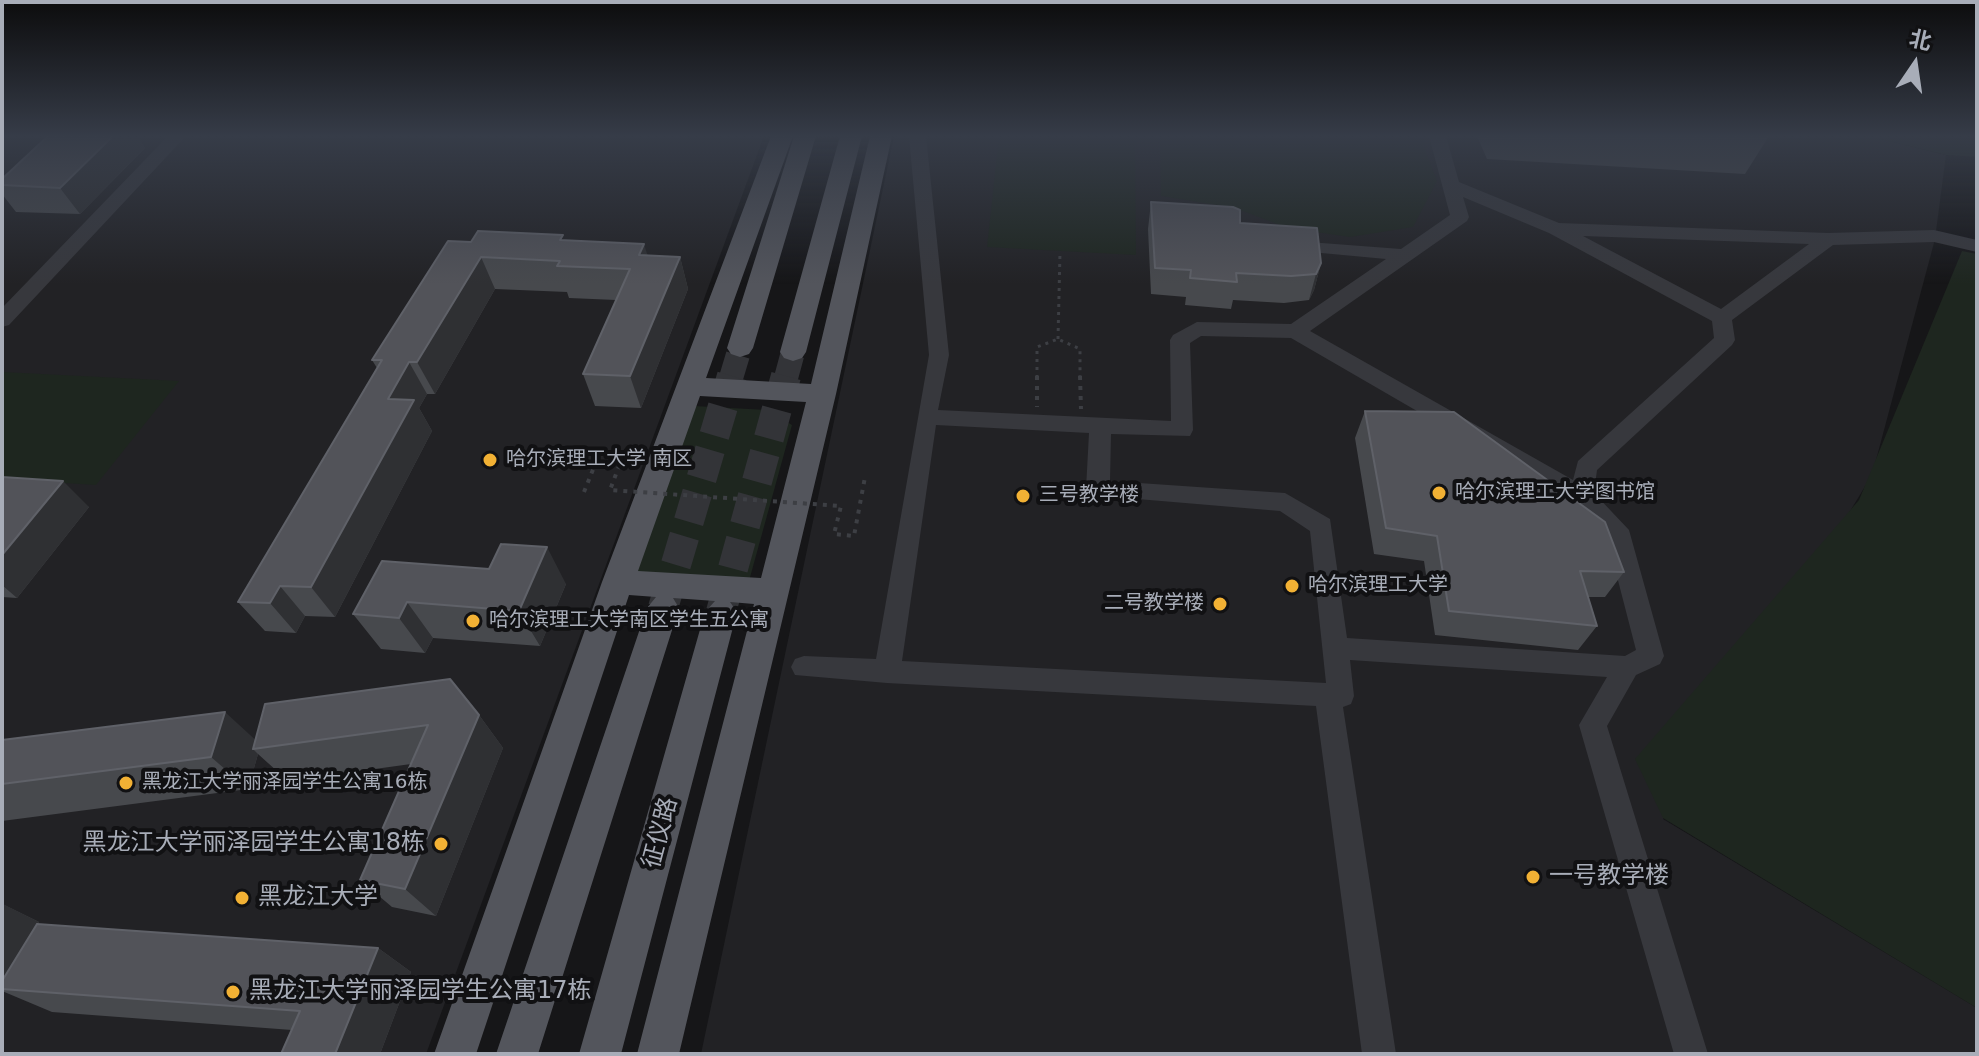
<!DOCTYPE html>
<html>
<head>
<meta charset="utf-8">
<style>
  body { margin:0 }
  #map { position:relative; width:1979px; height:1056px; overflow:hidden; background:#161618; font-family:"DejaVu Sans","Noto Sans SC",sans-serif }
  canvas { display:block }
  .frame { position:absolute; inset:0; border:4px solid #a8adb8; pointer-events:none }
  .north { position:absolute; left:1875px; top:24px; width:80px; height:80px; -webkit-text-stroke:6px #111113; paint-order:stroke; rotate:13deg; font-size:22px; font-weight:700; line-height:32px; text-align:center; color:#a8adb8 }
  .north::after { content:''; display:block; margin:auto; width:28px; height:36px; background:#a8adb8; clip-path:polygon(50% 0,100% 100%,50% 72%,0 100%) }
</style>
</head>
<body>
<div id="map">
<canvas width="1979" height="1056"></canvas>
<div class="frame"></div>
<div class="north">北</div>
</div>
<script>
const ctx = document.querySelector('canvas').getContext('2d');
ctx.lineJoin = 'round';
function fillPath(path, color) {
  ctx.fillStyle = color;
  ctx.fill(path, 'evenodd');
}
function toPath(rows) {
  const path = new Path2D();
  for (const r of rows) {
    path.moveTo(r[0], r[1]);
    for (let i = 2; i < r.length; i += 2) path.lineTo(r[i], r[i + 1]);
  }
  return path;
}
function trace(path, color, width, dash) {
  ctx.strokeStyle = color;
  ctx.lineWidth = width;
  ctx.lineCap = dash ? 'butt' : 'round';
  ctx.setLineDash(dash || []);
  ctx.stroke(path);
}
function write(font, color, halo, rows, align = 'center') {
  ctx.font = font + ' "DejaVu Sans","Noto Sans SC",sans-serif';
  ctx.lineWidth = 8;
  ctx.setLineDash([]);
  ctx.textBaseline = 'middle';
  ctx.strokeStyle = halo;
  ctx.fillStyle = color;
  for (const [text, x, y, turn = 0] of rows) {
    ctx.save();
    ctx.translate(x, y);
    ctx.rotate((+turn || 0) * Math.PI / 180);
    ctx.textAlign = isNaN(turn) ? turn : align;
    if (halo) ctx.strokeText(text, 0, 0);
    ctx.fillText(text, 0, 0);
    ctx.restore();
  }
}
const built = toPath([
  [2,136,764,136,426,1054,2,1054],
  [894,136,1869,136,1946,155,1935,239,1872,475,1663,819,1977,1008,1977,1054,701,1054]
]);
const green = toPath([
  [999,136,1135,136,1136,255,987,247],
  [1160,136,1420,136,1437,181,1413,227,1350,237,1288,228,1235,208,1161,196],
  [1869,136,1977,136,1977,157,1946,155],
  [1962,251,1977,254,1977,1008,1663,818,1635,759,1859,500],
  [2,372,179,381,96,485,2,479],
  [694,406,767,410,792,425,749,581,635,572]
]);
const majorTunnelFar1 = toPath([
  [731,378,740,348],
  [786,378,793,352]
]);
const majorTunnel = toPath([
  [663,608,732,376],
  [721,612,786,376]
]);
const pathFar1 = toPath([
  [1058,339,1060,252],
  [1037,378,1037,347,1058,339,1080,349,1080,378]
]);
const path = toPath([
  [1037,376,1037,407],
  [1080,376,1081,409]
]);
const minor = toPath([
  [168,136,186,136,9,325,2,327,2,308,168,136],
  [909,136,926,136,949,355,938,410,1171,421,1170,340,1173,335,1197,322,1291,324,1386,259,1289,250,1282,248,1282,240,1401,249,1450,215,1429,136,1446,136,1459,182,1559,223,1828,233,1934,230,1977,240,1977,252,1934,242,1833,245,1732,320,1735,340,1732,345,1597,470,1594,493,1629,530,1664,656,1660,664,1636,675,1607,726,1708,1054,1674,1054,1579,725,1607,677,1350,660,1354,696,1351,704,1343,707,1396,1054,1362,1054,1316,706,887,683,795,675,791,667,795,659,804,656,876,659,929,355,909,136],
  [1463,197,1549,233,1712,321,1714,338,1578,461,1573,480,1310,331,1467,221,1469,217,1463,197],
  [1583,236,1809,244,1721,309,1583,236],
  [1201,336,1291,338,1574,502,1606,534,1636,650,1625,656,1347,638,1330,519,1285,493,1110,481,1111,434,1190,436,1193,430,1190,343,1201,336],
  [936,425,1089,433,1086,489,1090,495,1280,511,1310,531,1326,683,902,661,936,425]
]);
const major = toPath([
  [771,136,793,136,706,378,811,384,870,136,892,136,836,394,679,1054,637,1054,754,604,730,602,737,612,621,1054,579,1054,705,612,715,601,673,598,679,608,538,1054,496,1054,647,608,656,597,629,595,476,1054,434,1054,602,582,771,136],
  [700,396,806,402,761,578,638,571,700,396],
  [794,136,816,136,753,348,749,354,740,357,731,354,727,348,794,136],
  [840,136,862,136,806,352,802,358,793,361,784,358,780,352,840,136]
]);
const pathBridge = toPath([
  [584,492,600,452,624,453,610,490,841,506,834,534,854,536,865,477]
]);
const wall = toPath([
  [48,136,137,136,145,148,80,214,16,212,2,194,2,179],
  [1477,136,1769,136,1745,174,1487,159],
  [1151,202,1240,223,1321,263,1314,290,1309,300,1284,303,1233,300,1231,309,1185,305,1186,297,1151,294,1148,229],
  [564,240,648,255,680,257,688,289,641,408,595,406,583,374,616,300,569,298,567,292,495,289,435,394,427,394,419,408,432,431,335,617,305,616,296,633,265,631,238,602,377,368,372,360,471,242],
  [1365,411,1624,572,1605,597,1588,597,1597,626,1578,650,1435,635,1424,561,1374,554,1355,438],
  [2,477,89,507,17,598,2,597],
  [489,569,566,584,540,646,433,638,425,653,381,649,353,614],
  [479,715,503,748,436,916,392,907,360,880,411,764,288,781,258,754,248,789,2,821,2,740,255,740],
  [2,904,39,922,38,924,378,948,411,972,380,1054,281,1054,292,1030,52,1012,2,991]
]);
const shadedWall = toPath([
  [113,136,137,136,145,148,80,214,60,188],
  [644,244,654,276,639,255],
  [481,257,495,289,435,394,417,362],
  [680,257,688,289,641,408,630,376],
  [1321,263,1314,290,1309,300,1316,274],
  [409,362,427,394,419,408,432,431,335,617,311,587,388,399],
  [63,481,89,507,17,598,2,585,2,555],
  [547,547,566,584,540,646,519,611],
  [280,586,305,616,296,633,270,603],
  [407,602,433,638,425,653,399,618],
  [225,712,261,745,253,749,258,754,248,789,211,757],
  [479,715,503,748,436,916,405,889],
  [3,904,39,922,2,983,2,906],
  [378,948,411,972,380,1054,335,1054]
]);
const building = toPath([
  [48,136,113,136,60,188,2,185,2,179,48,136],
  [1151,202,1233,207,1240,210,1240,223,1317,228,1321,263,1316,274,1291,276,1236,273,1237,282,1190,278,1191,270,1155,268,1151,202],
  [478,231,563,235,560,240,644,244,639,255,680,257,630,376,583,374,630,269,557,266,560,261,481,257,417,362,409,362,388,399,414,400,311,587,280,586,270,603,238,602,382,360,372,360,448,241,471,242,478,231],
  [1365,411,1454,412,1605,522,1624,572,1580,571,1597,626,1449,611,1437,536,1386,528,1365,411],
  [2,477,63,481,2,555,2,477],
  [501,544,547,547,519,611,407,602,399,618,353,614,382,561,489,569,501,544],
  [450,679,479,715,405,889,360,880,428,725,253,749,265,704,450,679],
  [225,712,211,757,2,784,2,740,225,712],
  [37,924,378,948,335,1054,281,1054,300,1011,2,989,2,981,37,924]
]);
const markers = [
  [490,460,8,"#f2b134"],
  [1439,493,8,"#f2b134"],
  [1023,496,8,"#f2b134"],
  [1292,586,8,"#f2b134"],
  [1220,604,8,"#f2b134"],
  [473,621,8,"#f2b134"],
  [126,783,8,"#f2b134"],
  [441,844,8,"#f2b134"],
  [1533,877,8,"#f2b134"],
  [242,898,8,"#f2b134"],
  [233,992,8,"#f2b134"]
];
const poiNames = [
  ["哈尔滨理工大学 南区",506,460],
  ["哈尔滨理工大学图书馆",1455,493],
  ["三号教学楼",1039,496],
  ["哈尔滨理工大学",1308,586],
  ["二号教学楼",1204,604,"right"],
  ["哈尔滨理工大学南区学生五公寓",489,621],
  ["黑龙江大学丽泽园学生公寓16栋",142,783]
];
const nearStreetnames = [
  ["征仪路",661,833,-75]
];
const nearPoinames = [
  ["黑龙江大学丽泽园学生公寓18栋",425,844,"right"],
  ["一号教学楼",1549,877],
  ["黑龙江大学",258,898],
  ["黑龙江大学丽泽园学生公寓17栋",249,992]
];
fillPath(built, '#222225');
fillPath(green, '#1e261f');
trace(majorTunnelFar1, '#333438', 24, [24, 12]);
trace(majorTunnel, '#333438', 30, [30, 15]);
trace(pathFar1, '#3d3f44', 3, [3, 5]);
trace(path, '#3d3f44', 4, [4, 6]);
fillPath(minor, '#37383d');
fillPath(major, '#53555c');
trace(pathBridge, '#3d3f44', 4, [4, 6]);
fillPath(wall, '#47494d');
fillPath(shadedWall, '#2f3033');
fillPath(building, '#525359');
trace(building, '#5f6168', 2);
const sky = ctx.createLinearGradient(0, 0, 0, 284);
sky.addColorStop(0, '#0c0c0d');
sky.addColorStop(0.48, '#363c48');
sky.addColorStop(1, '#363c4800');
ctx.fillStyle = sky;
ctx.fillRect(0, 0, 1979, 284);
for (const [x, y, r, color] of markers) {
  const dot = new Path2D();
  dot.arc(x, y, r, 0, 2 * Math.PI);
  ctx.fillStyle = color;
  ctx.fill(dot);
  trace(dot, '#111113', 3);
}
write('20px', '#a8adb8', '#111113', poiNames, 'left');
write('24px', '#a8adb8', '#111113', nearStreetnames);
write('24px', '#a8adb8', '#111113', nearPoinames, 'left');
</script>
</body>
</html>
